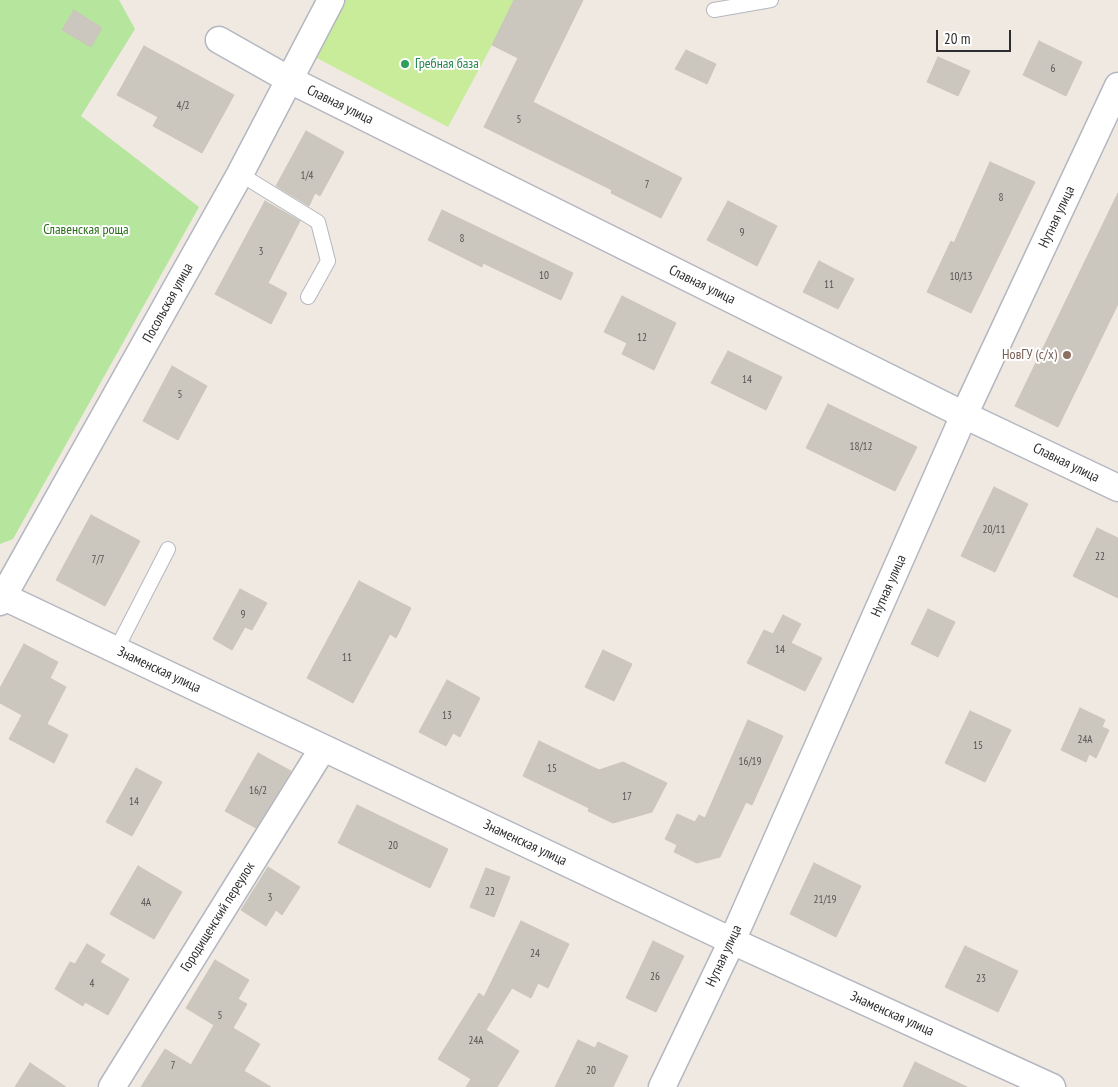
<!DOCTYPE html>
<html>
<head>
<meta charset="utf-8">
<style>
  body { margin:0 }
  #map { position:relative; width:1118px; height:1087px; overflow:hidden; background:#efe9e1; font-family:"PT Sans Narrow",sans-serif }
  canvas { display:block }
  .scale { position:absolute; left:936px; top:30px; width:75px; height:22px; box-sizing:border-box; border:2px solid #2e2e2e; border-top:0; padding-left:6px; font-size:15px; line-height:18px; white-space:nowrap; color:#2e2e2e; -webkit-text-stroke:4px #fff; paint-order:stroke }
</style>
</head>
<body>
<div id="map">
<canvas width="1118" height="1087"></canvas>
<div class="scale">20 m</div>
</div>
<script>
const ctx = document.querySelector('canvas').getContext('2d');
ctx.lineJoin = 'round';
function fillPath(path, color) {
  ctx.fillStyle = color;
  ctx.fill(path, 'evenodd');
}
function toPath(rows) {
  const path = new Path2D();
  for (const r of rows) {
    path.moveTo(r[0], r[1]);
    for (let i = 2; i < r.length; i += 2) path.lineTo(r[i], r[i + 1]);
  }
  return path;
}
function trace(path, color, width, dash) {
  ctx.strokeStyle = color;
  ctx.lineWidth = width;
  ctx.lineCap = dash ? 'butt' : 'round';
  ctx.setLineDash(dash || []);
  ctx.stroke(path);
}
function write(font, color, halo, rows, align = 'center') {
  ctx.font = font + ' "PT Sans Narrow",sans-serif';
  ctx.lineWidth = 4;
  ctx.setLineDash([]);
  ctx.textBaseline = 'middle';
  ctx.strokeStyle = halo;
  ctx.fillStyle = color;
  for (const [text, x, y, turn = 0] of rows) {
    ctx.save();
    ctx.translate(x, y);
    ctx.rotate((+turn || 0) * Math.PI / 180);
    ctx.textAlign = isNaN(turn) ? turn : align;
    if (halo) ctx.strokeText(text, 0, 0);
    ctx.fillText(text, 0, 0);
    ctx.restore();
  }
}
const green = toPath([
  [0,0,119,0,135,29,81,116,199,207,13,539,0,544]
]);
const pitch = toPath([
  [343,0,583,0,548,72,492,45,448,127,313,56]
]);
const building = toPath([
  [514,0,583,0,533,102,682,178,661,218,611,193,612,190,484,127,518,58,492,45,514,0],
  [74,10,102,28,91,47,62,30,74,10],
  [1039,41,1082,62,1066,96,1023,75,1039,41],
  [144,46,234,95,202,153,153,126,158,117,117,95,144,46],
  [686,50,716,64,707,84,675,69,686,50],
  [938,57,970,71,958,96,927,82,938,57],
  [306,131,344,152,320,196,315,193,309,206,276,186,306,131],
  [990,162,1035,182,971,313,927,292,951,241,954,243,990,162],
  [1118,193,1118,304,1058,427,1015,406,1118,193],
  [265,201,300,221,268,283,287,293,271,324,215,294,265,201],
  [728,201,777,226,757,266,707,240,728,201],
  [442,210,573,273,561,300,483,263,482,267,428,240,442,210],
  [819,261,854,279,838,309,803,292,819,261],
  [622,296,676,323,654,370,622,354,627,343,604,332,622,296],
  [728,351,782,377,766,410,711,383,728,351],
  [172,366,207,386,178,440,143,421,172,366],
  [828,404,917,447,895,491,806,448,828,404],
  [994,487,1028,504,995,572,961,556,994,487],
  [91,515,140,541,105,606,56,580,91,515],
  [1097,528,1118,538,1118,598,1073,576,1097,528],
  [359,581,411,608,396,638,390,634,353,703,307,678,359,581],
  [240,589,267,603,252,630,245,627,232,650,213,639,240,589],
  [928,609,955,622,938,657,911,644,928,609],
  [783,615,801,624,791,643,822,658,805,691,747,663,764,630,773,634,783,615],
  [24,644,58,662,50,678,66,687,47,724,68,735,54,763,9,739,22,715,0,703,0,688,24,644],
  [603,650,632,664,614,701,585,687,603,650],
  [447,680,480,698,460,737,453,733,446,746,419,732,447,680],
  [1080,708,1105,720,1102,727,1109,730,1096,758,1089,754,1086,762,1061,750,1080,708],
  [970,711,1011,730,985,782,945,763,970,711],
  [748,720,783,736,752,805,746,802,720,857,697,863,674,852,677,845,665,839,677,814,695,822,699,815,705,818,748,720],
  [539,741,599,770,623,762,667,783,652,812,613,823,588,811,589,808,523,776,539,741],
  [258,753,291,771,256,828,225,811,258,753],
  [136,768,162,782,132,836,106,822,136,768],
  [357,805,448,849,430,888,338,843,357,805],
  [814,863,861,886,836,937,790,914,814,863],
  [138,866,182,892,154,939,110,914,138,866],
  [268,867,300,887,282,915,276,910,266,926,241,910,268,867],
  [486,868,510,877,494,917,470,907,486,868],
  [521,921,569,944,548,988,538,983,531,998,512,988,486,1030,519,1051,497,1087,466,1087,471,1079,438,1059,479,993,484,997,521,921],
  [653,941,684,956,656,1012,626,998,653,941],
  [87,944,105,955,100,962,129,979,108,1015,85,1002,83,1006,55,989,70,962,75,964,87,944],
  [965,946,1018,971,998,1012,945,987,965,946],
  [215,960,249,980,238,999,247,1004,233,1028,260,1044,244,1071,271,1087,141,1087,165,1049,191,1065,214,1025,186,1008,215,960],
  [578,1040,595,1048,598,1042,628,1056,613,1087,555,1087,578,1040],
  [915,1062,967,1087,903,1087,915,1062],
  [30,1063,66,1087,15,1087,30,1063]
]);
const service = toPath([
  [714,10,771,0],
  [240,174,318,222,328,261,308,297],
  [116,650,168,549]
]);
const minor = toPath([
  [219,40,288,79,964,415,1118,488],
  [0,595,732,941,1052,1087],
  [0,602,240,174,331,0],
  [112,1087,323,748],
  [662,1087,732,941,964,415,1118,86]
]);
const markers = [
  [405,64,5,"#2e9e5b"],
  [1067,355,5,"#8d6e63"]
];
const numberNames = [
  ["6",1053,69],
  ["4/2",183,106],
  ["5",519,120],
  ["1/4",307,176],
  ["7",647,185],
  ["8",1001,198],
  ["9",742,233],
  ["8",462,239],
  ["3",261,252],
  ["10",544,276],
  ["10/13",961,277],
  ["11",829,285],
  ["12",642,338],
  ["14",747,380],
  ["5",180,395],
  ["18/12",861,447],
  ["20/11",994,530],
  ["22",1100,557],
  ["7/7",98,560],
  ["9",243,615],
  ["14",780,650],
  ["11",347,658],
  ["13",447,716],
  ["24А",1085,740],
  ["15",978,746],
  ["16/19",750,762],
  ["15",552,769],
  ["16/2",258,791],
  ["17",627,797],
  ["14",134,802],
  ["20",393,846],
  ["22",490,892],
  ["3",270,898],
  ["21/19",825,900],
  ["4А",146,903],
  ["24",535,954],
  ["26",655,977],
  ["23",981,979],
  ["4",92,984],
  ["5",220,1016],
  ["24А",476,1041],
  ["7",173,1066],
  ["20",591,1071]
];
const leisureNames = [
  ["Гребная база",415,64]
];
const streetNames = [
  ["Славная улица",340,105,26],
  ["Нутная улица",1057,217,-65],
  ["Славная улица",702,285,26],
  ["Посольская улица",168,303,-61],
  ["Славная улица",1066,463,26],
  ["Нутная улица",889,586,-66],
  ["Знаменская улица",159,670,25],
  ["Знаменская улица",525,843,25],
  ["Городищенский переулок",218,917,-58],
  ["Нутная улица",724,956,-65],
  ["Знаменская улица",892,1014,24]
];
const parkNames = [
  ["Славенская роща",86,230]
];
const educationNames = [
  ["НовГУ (с/х)",1057,355]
];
fillPath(green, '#b6e59e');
fillPath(pitch, '#c9ec9a');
fillPath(building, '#cbc7bf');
trace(building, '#cbc5ba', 1);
trace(service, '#b4b7c1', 16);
trace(minor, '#b4b7c1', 29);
trace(service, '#fff', 14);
trace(minor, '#fff', 26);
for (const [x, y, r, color] of markers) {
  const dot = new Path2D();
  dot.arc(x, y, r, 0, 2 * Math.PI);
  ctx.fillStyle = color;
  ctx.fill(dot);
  trace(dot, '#fff', 2);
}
write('11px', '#555452', null, numberNames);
write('14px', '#27864d', '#fff', leisureNames, 'left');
write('14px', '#2e2e2e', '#fff', streetNames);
write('14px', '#2c6e1b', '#fff', parkNames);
write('14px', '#785e54', '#fff', educationNames, 'right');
</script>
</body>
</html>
